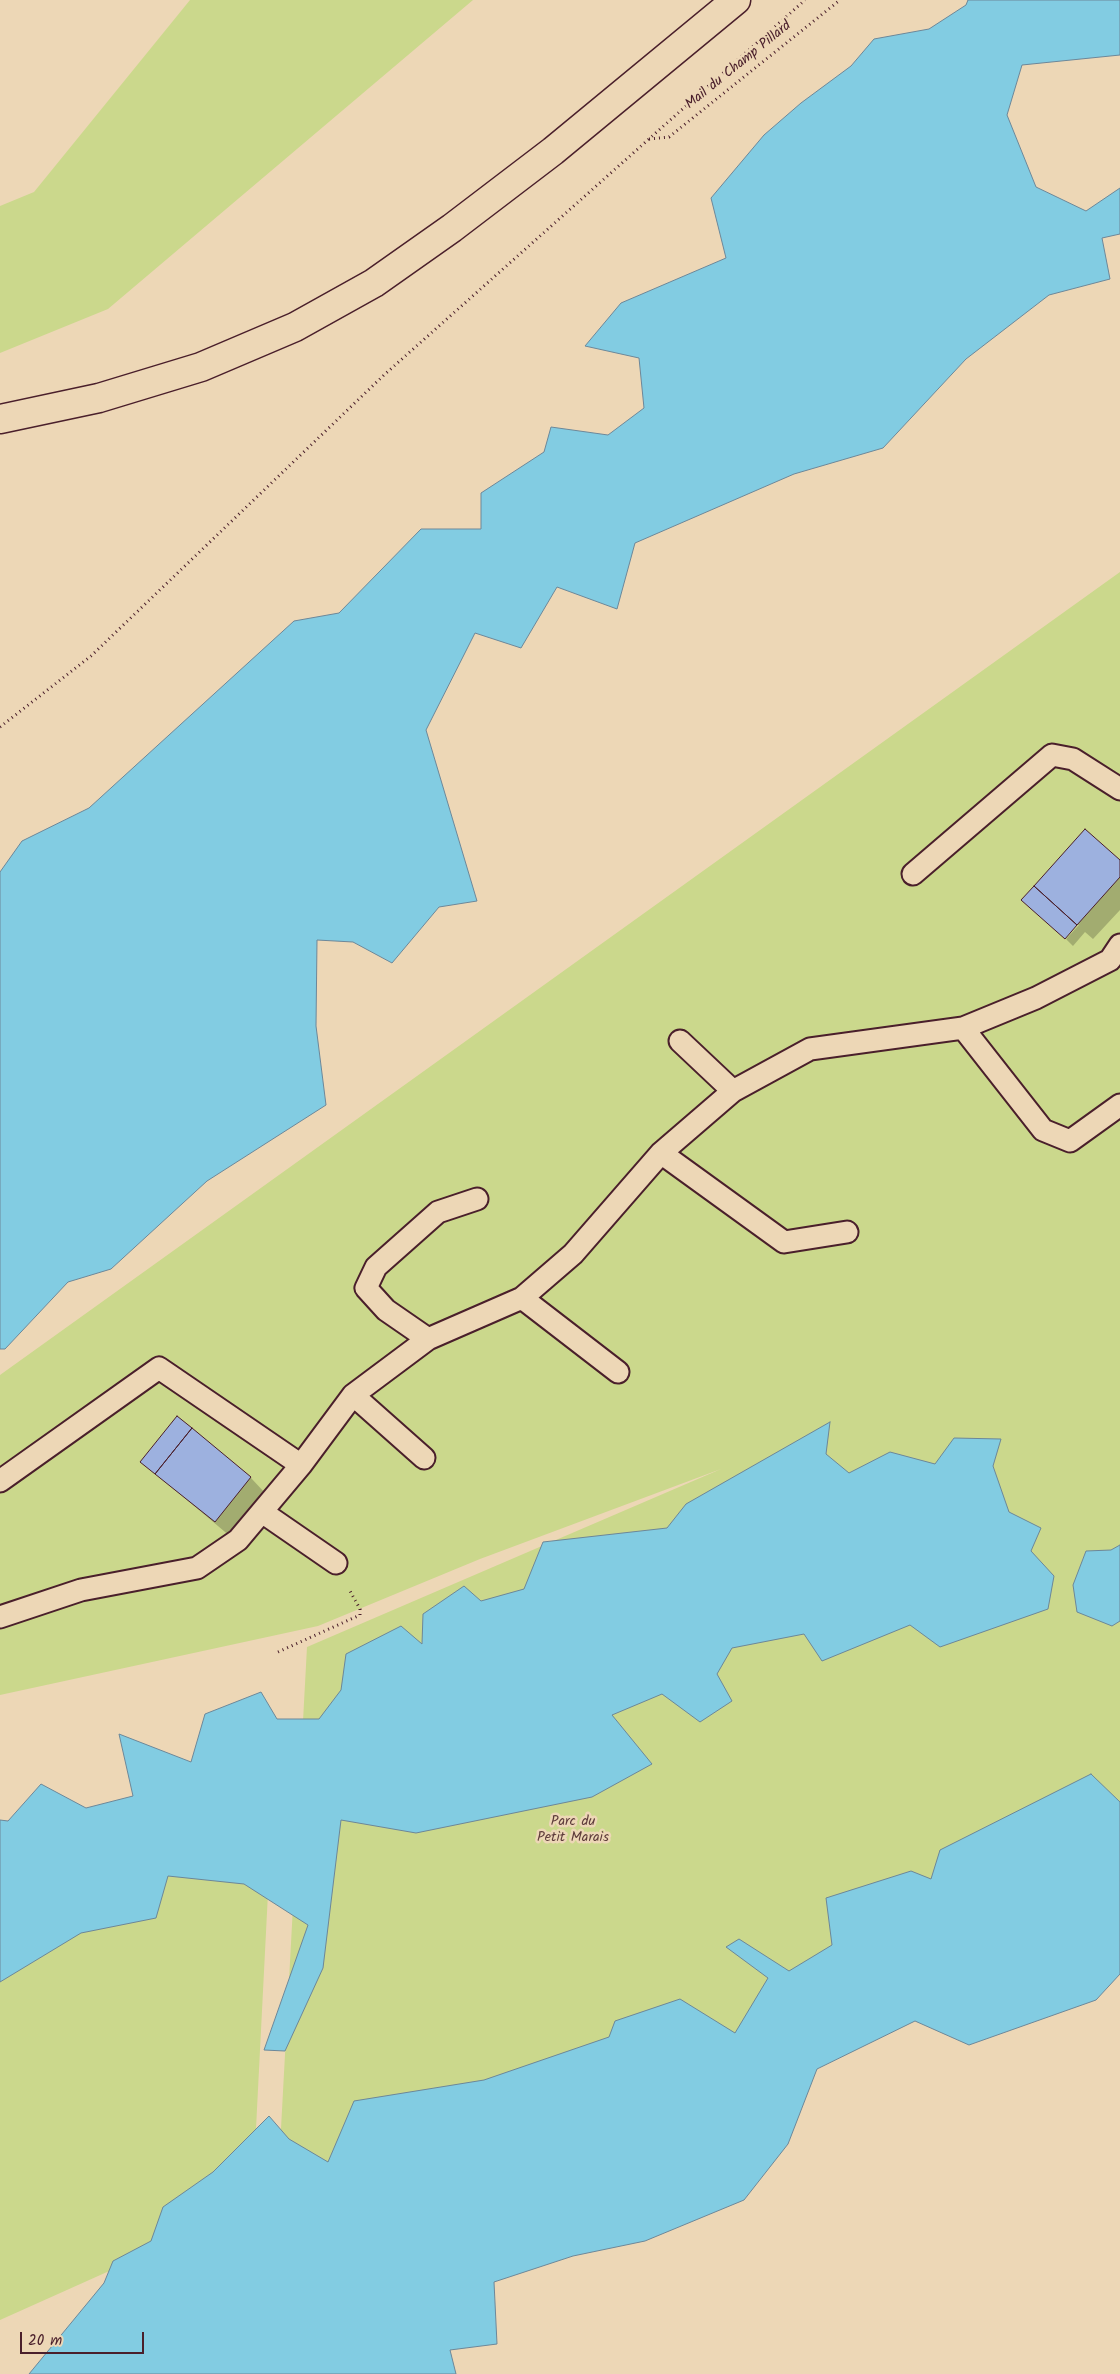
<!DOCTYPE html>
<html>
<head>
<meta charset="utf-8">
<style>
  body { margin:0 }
  #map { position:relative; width:1120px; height:2374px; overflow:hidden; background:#edd7b6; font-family:Kalam,sans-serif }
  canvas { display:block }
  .scale { position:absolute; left:20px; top:2332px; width:124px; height:22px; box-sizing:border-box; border:2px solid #4a1f2b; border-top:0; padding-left:6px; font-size:15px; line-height:18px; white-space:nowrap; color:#4a1f2b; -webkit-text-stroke:4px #edd7b6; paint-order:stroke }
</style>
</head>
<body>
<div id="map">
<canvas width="1120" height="2374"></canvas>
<div class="scale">20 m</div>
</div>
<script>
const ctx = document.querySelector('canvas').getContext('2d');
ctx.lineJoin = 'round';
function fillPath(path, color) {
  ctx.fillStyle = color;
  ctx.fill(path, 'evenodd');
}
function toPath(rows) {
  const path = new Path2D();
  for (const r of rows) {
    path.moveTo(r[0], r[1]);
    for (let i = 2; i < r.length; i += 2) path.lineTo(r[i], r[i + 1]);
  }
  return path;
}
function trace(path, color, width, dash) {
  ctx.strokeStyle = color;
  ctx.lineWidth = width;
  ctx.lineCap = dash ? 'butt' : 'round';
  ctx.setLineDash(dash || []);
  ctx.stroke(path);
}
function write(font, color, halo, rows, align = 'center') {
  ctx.font = font + ' Kalam,sans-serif';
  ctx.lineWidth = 5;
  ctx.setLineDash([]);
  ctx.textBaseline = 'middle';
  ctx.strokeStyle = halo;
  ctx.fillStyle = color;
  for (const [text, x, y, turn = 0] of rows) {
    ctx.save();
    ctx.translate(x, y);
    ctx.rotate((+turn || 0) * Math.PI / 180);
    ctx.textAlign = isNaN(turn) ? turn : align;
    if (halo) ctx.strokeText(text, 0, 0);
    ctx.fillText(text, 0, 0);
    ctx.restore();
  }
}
const green = toPath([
  [190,0,473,0,108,309,0,353,0,206,34,192],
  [1120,572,1120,1868,272,2295,307,1647,721,1469,480,1559,318,1626,0,1695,0,1375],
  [274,1775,252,2207,0,2320,0,1871]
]);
const water = toPath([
  [968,0,1120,0,1120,55,1022,65,1007,115,1036,187,1086,211,1120,188,1120,234,1102,238,1110,279,1049,295,966,359,883,448,794,474,635,543,617,609,557,587,521,648,475,633,426,730,477,901,439,907,392,963,353,942,317,940,316,1026,326,1105,207,1181,111,1269,68,1282,5,1349,0,1349,0,872,22,841,89,808,294,621,339,613,421,529,481,529,481,493,544,452,551,427,608,435,644,408,639,358,585,346,621,303,726,258,711,198,764,135,801,103,851,66,874,39,929,29,966,5,968,0],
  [830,1422,826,1454,849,1473,890,1452,935,1464,954,1438,1001,1439,993,1466,1009,1512,1041,1528,1031,1551,1054,1576,1048,1609,940,1647,910,1625,822,1661,804,1634,732,1648,717,1674,732,1701,700,1722,662,1694,612,1715,652,1764,592,1797,416,1833,341,1820,323,1968,285,2051,264,2050,308,1925,244,1884,168,1876,156,1918,81,1933,0,1982,0,1820,8,1821,41,1784,86,1808,133,1796,119,1734,191,1762,205,1714,261,1692,277,1719,319,1719,341,1690,346,1654,401,1626,422,1644,423,1614,464,1586,481,1601,524,1589,543,1542,667,1528,686,1504,830,1422],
  [1120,1545,1120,1621,1112,1626,1077,1612,1073,1585,1086,1551,1111,1550,1120,1545],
  [1091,1774,1120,1802,1120,1974,1096,2000,969,2045,915,2021,817,2069,788,2144,744,2200,645,2241,573,2256,494,2282,497,2344,450,2350,456,2374,29,2374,104,2283,113,2261,151,2241,163,2207,213,2172,269,2116,289,2139,328,2162,354,2101,484,2080,609,2037,615,2021,680,1999,735,2033,768,1978,726,1947,739,1939,789,1971,832,1945,826,1898,911,1871,931,1879,940,1850,1091,1774]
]);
const shadow = toPath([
  [1120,861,1120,910,1093,939,1085,932,1073,946,1066,939,1079,925,1076,925],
  [177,1418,251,1478,266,1494,231,1537,142,1462]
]);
const building = toPath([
  [1085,829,1120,860,1120,877,1077,925,1034,886,1085,829],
  [1034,886,1077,925,1065,939,1021,900,1034,886],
  [177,1416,192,1428,155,1474,140,1462,177,1416],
  [192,1428,251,1477,215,1522,155,1474,192,1428]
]);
const path = toPath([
  [649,139,669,137,840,0],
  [0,727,91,656,384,375,805,0],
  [278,1652,360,1615,360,1609,350,1591]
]);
const service = toPath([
  [913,874,1052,755,1073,759,1120,789],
  [963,1028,1043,1130,1070,1141,1120,1105],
  [680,1041,733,1091],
  [661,1153,784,1242,847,1232],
  [522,1298,618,1372],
  [428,1339,386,1310,366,1288,376,1267,438,1212,477,1199],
  [353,1395,424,1458],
  [0,1481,159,1368,301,1465],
  [262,1512,336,1563],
  [0,1617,81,1590,197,1568,238,1540,301,1465,353,1395,428,1339,522,1298,573,1254,661,1153,733,1091,810,1049,963,1028,1036,998,1110,960,1120,945]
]);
const tertiary = toPath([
  [0,419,99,398,201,367,295,327,374,283,452,228,553,151,736,0]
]);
const streetNames = [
  ["Mail du Champ Pillard",739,66,-39]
];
const parkNames = [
  ["Parc du",573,1823],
  ["Petit Marais",573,1839]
];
fillPath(green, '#cbd88c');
fillPath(water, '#82cce2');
trace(water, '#6c8799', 1);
fillPath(shadow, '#0003');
fillPath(building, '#9db1df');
trace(building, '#4a1f2b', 1);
trace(service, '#4a1f2b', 25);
trace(tertiary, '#4a1f2b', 31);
trace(path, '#4a1f2b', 3, [1, 4]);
trace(service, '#edd7b6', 21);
trace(tertiary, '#edd7b6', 28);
write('14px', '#4a1f2b', '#edd7b6', streetNames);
write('14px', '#5d3b3a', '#edd7b6', parkNames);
</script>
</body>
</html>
